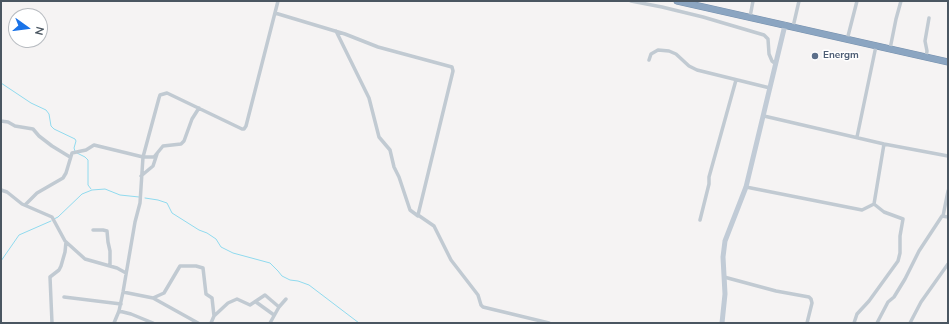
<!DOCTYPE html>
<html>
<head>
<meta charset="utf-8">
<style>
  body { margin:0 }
  #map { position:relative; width:949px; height:324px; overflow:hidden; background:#f5f3f3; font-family:"Nunito Sans",sans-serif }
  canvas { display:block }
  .frame { position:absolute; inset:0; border:2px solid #4a5661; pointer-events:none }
  .north { position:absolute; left:8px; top:8px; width:40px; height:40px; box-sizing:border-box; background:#fff; border:1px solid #b7bbc0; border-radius:50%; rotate:104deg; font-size:11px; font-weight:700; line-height:16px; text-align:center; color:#4a5661 }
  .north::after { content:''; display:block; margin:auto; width:14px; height:18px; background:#1a73e8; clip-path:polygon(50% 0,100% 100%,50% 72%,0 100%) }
</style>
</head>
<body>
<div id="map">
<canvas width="949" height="324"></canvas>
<div class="frame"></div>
<div class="north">N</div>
</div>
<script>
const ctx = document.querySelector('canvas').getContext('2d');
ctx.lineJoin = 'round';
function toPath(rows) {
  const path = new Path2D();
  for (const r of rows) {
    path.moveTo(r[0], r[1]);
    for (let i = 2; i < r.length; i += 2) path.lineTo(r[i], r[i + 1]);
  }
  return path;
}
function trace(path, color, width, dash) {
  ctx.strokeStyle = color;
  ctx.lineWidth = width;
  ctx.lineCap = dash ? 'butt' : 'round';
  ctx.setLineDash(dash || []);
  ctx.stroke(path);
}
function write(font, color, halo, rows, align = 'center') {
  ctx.font = font + ' "Nunito Sans",sans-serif';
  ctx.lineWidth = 3;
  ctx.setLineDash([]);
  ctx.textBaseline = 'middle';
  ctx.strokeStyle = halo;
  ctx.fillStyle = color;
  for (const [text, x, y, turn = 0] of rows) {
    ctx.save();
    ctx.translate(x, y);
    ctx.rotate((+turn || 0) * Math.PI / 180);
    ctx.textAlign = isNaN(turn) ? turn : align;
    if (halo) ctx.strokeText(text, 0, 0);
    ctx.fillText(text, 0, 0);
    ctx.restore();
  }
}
const stream = toPath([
  [1,83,31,103,46,110,49,114,51,126,54,129,75,139,76,141,74,148,75,151],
  [77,153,85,157,88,160,88,185,91,189],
  [145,198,158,200,167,203,172,213,199,230,207,233,216,239,221,247,233,253,270,263,278,271,282,276,290,280,298,281,309,285,359,323],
  [54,219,58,217,82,194,92,190,105,189,120,195,139,197],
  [1,261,19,235,51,221]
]);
const street = toPath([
  [631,1,662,7,703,17,764,35,768,39,769,54,772,61,776,64],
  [275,13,345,34,378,47,452,67,453,71,418,215,434,226,451,260,478,295,481,305,483,307,549,323],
  [750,17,753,1],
  [793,27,799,1],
  [336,31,369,98,379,137,390,150,394,167,399,177,410,210,418,216],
  [847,40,857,1],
  [890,49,896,19,901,1],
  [926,57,927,51,925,41,929,18],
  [649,60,651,54,658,50,669,51,676,54,689,66,697,70,770,88],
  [764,116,884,144,948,156],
  [1,121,8,122,15,126,33,129,39,136,52,146,70,157],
  [857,137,876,46],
  [141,176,153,166,157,154],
  [746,187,862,210,874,204,884,212,903,219,900,236,900,253,898,261,869,301,857,314,854,323],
  [1,190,7,192,22,204,52,217,65,241,85,259,117,268,126,273],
  [874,204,884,144],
  [25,205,37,193,63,178,66,173,72,153,86,150,94,145,143,157,154,157,163,146,181,144,184,141,192,119,199,108],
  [943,216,948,191],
  [700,220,709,184,709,177,736,80],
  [93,230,103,230,107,231,108,242,110,251,110,266],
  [724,277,776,291,809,297,811,299,812,303,807,323],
  [123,292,153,298,198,323],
  [64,297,121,304],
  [153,298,164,293,180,266,196,266,203,268,206,294,212,298,214,316,211,323],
  [256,302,274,315],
  [119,311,131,314,153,323],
  [214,316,228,303,237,299,250,305,265,295,279,307],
  [52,323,50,277,59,270,61,266,65,252,66,242],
  [114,323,119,311,123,292,135,222,140,203,143,157,159,98,160,95,167,93,242,129,244,129,246,126,278,1],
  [270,323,279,307,286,299],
  [877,323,888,302,894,297,905,279,919,251,942,216,948,217],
  [910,323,921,302,948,264]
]);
const secondary = toPath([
  [722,323,725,294,723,257,725,241,746,187,785,25]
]);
const highway = toPath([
  [677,1,948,62]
]);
const markers = [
  [815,56,4,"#5c6f8a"]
];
const serviceNames = [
  ["Energm",823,56]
];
trace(stream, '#90daee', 1);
trace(highway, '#7690ad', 7);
trace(street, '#c1cad2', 3.5);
trace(secondary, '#c1cbd6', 5);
trace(highway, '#8ba5c1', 6);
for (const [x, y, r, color] of markers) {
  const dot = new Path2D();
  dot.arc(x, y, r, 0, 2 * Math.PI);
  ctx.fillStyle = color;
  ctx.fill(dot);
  trace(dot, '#fff', 1.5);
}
write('bold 10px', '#4e5e75', '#fff', serviceNames, 'left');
</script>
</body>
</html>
